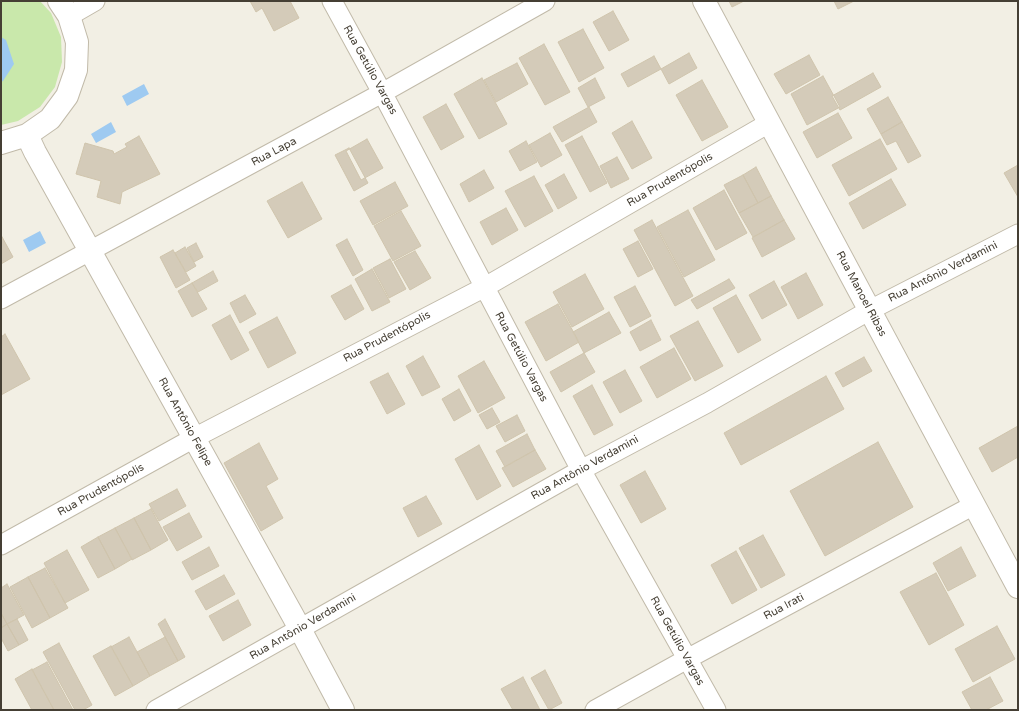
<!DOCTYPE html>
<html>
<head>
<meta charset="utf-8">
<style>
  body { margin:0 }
  #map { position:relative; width:1019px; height:711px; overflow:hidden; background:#f2efe4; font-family:"Varela Round",sans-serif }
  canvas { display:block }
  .frame { position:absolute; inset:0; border:2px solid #453f34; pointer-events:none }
</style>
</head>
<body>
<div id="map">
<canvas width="1019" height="711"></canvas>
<div class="frame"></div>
</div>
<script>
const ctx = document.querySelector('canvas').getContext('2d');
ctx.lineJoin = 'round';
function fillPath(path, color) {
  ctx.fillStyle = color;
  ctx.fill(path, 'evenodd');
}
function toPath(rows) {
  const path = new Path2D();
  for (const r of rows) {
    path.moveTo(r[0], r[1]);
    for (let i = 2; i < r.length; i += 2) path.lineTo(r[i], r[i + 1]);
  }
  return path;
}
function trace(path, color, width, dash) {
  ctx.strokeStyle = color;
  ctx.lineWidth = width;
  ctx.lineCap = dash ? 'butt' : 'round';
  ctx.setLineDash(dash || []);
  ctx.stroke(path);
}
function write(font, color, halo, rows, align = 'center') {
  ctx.font = font + ' "Varela Round",sans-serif';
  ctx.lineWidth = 4;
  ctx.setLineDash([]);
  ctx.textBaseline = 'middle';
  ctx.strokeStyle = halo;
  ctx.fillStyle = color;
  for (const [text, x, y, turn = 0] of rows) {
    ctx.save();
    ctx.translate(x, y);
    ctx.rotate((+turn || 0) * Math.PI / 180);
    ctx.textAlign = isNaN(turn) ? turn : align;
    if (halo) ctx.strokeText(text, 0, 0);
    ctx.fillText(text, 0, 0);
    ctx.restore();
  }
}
const green = toPath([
  [1,1,40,1,51,13,61,37,62,62,55,87,40,107,18,121,1,125]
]);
const water = toPath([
  [1,37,6,40,14,64,3,81,1,82],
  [144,84,149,94,127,106,122,96],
  [111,122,116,132,96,143,91,134],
  [40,231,46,243,29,252,23,240]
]);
const building = toPath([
  [250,1,290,1,299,18,274,31,262,8,256,12,250,1],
  [729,1,744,1,732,7,729,1],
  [834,1,854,1,838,9,834,1],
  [613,11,629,40,609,51,593,22,613,11],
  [583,29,604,68,579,82,558,42,583,29],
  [544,44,570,92,545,105,519,58,544,44],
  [689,53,697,68,669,84,661,69,689,53],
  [809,55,820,75,786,94,774,74,809,55],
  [654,56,661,69,628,87,621,74,654,56],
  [517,63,528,84,496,102,484,80,517,63],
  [873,73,881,87,840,110,832,96,873,73],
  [823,76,840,107,807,125,791,94,823,76],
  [482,78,507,124,479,139,454,94,482,78],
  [595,78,605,98,588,107,578,88,595,78],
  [702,80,728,127,702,141,676,95,702,80],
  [888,97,902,122,881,134,867,109,888,97],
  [446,104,464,137,441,150,423,117,446,104],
  [589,107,597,122,562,142,553,127,589,107],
  [838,113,852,138,817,158,803,132,838,113],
  [632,121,652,158,632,169,612,133,632,121],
  [902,122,921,156,908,163,896,141,887,145,881,134,902,122],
  [550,133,562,155,541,167,529,145,550,133],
  [139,136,160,174,122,192,120,204,97,197,101,181,76,174,85,143,113,151,114,154,127,147,125,144,139,136],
  [582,136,607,183,590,192,565,145,582,136],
  [367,139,383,168,361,180,346,151,367,139],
  [880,139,897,169,849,196,832,165,880,139],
  [526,141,537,162,520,171,509,151,526,141],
  [349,148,368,183,354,191,335,155,349,148],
  [617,157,629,179,611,188,600,166,617,157],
  [1018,165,1018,197,1004,173,1018,165],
  [756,167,771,196,758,203,743,175,756,167],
  [484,170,494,188,469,202,460,184,484,170],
  [564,174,577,198,558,209,545,185,564,174],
  [743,175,758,203,739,213,724,185,743,175],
  [534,176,553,211,525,227,505,191,534,176],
  [891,179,906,205,863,229,849,203,891,179],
  [302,182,322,219,288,238,267,201,302,182],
  [395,182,408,206,373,225,360,201,395,182],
  [724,190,747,233,716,250,693,208,724,190],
  [771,196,784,220,753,237,739,213,771,196],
  [506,208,518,230,492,245,480,222,506,208],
  [688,210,715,260,684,277,657,227,688,210],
  [401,211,421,246,393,261,374,226,401,211],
  [652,220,693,296,675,306,634,230,652,220],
  [784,220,795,239,762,257,752,238,784,220],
  [1,235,13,257,1,264,1,235],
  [347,239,363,270,353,276,336,245,347,239],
  [638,241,653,269,638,277,623,249,638,241],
  [196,243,203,257,194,262,187,248,196,243],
  [185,247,196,266,186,272,175,253,185,247],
  [173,250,190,280,176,288,160,257,173,250],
  [415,251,431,278,410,290,394,262,415,251],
  [390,259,406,289,389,298,373,268,390,259],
  [372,269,390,302,372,311,355,279,372,269],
  [213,271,218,281,198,292,192,283,213,271],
  [806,273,823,305,798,319,781,287,806,273],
  [585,274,604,309,572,327,553,292,585,274],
  [729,279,735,288,697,309,691,300,729,279],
  [774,281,787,305,762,319,749,295,774,281],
  [192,283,207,309,192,317,178,291,192,283],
  [351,285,364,309,345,320,331,296,351,285],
  [635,286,651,316,630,327,614,297,635,286],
  [245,295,256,314,240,323,230,303,245,295],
  [736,295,761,340,738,353,713,308,736,295],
  [558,304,579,342,546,361,525,322,558,304],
  [609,312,621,333,584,353,573,332,609,312],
  [230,315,249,350,231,360,212,325,230,315],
  [277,317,296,353,268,368,249,332,277,317],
  [651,320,661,340,640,351,630,332,651,320],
  [698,321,723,366,695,381,670,336,698,321],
  [5,334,30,379,1,395,1,337,5,334],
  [674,348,691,379,657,398,640,367,674,348],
  [584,353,595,372,561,392,550,372,584,353],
  [423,356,440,387,422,396,406,366,423,356],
  [864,357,872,371,843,387,835,373,864,357],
  [484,361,505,398,478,413,458,376,484,361],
  [625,370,642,401,620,413,603,382,625,370],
  [388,373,405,404,387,414,370,382,388,373],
  [826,376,844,409,741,465,724,433,826,376],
  [592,385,613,425,594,435,573,396,592,385],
  [459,389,471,411,454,421,442,399,459,389],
  [492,408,500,422,487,429,479,415,492,408],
  [517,415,525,431,505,442,496,426,517,415],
  [1018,426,1018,457,992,472,979,448,1018,426],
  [527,434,535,450,505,467,496,451,527,434],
  [878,442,913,507,825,556,790,491,878,442],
  [259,443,278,479,266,486,283,518,261,531,224,463,259,443],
  [479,445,501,486,477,500,455,459,479,445],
  [535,450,546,469,513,487,502,468,535,450],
  [645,471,666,509,641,523,620,485,645,471],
  [177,489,186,506,159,521,149,504,177,489],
  [426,496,442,524,418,537,403,508,426,496],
  [151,509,168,540,151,550,134,518,151,509],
  [189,513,202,537,177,551,163,527,189,513],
  [134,518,151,550,132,560,115,528,134,518],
  [115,528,132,559,115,569,98,537,115,528],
  [763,535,785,575,761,588,739,548,763,535],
  [98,537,115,569,98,578,81,547,98,537],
  [209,547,219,566,192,580,182,562,209,547],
  [961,547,976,576,948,591,933,563,961,547],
  [67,550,89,590,65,603,44,563,67,550],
  [736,551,757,590,732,604,711,565,736,551],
  [45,568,68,608,50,618,28,577,45,568],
  [936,573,964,625,929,645,900,592,936,573],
  [224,575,235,594,206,610,195,591,224,575],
  [28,577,50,618,32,628,10,587,28,577],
  [7,584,24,615,7,624,1,613,1,588,7,584],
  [238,600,251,625,223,641,209,616,238,600],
  [1,613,7,624,1,628,1,613],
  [17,619,28,640,19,645,7,624,17,619],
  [165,619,185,657,178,661,158,624,165,619],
  [7,624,19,645,8,651,1,638,1,628,7,624],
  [997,626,1015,659,973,682,955,649,997,626],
  [129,637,150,676,133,686,111,647,129,637],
  [165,637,178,661,150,676,137,652,165,637],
  [59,643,92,705,83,710,75,710,43,652,59,643],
  [111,646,133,686,115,696,93,656,111,646],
  [47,662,73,710,54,710,32,670,47,662],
  [32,669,54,710,32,710,15,679,32,669],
  [545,670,562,703,549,710,531,678,545,670],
  [523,677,540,710,513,710,501,689,523,677],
  [990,677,1003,701,986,710,972,710,962,692,990,677]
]);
const minor = toPath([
  [332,1,385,98,581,470,716,710],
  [69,16,95,1],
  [1,299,382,93,545,1],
  [1,545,194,438,485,287,769,123],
  [156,710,581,470,707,403,870,310,1018,234],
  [595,710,687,659,974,505]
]);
const tertiary = toPath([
  [704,1,1018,587],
  [27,135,35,152,293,616,343,710],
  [1,143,27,135,50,119,67,96,76,70,77,42,69,16,59,1]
]);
const streetNames = [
  ["Rua Getúlio Vargas",370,70,61],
  ["Rua Lapa",274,152,-28],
  ["Rua Prudentópolis",670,180,-30],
  ["Rua Antônio Verdamini",943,272,-27],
  ["Rua Manoel Ribas",861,294,62],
  ["Rua Prudentópolis",387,337,-28],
  ["Rua Getúlio Vargas",521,357,62],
  ["Rua Antônio Felipe",185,422,61],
  ["Rua Antônio Verdamini",585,468,-29],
  ["Rua Prudentópolis",101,490,-29],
  ["Rua Irati",784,607,-28],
  ["Rua Antônio Verdamini",303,627,-30],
  ["Rua Getúlio Vargas",677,641,61]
];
fillPath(green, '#c9e8ab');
fillPath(water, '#9ecaf1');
fillPath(building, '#d4cbb9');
trace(building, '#cfc4ac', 1);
trace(minor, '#c1baa9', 21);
trace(tertiary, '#c1baa9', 24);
trace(minor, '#fff', 19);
trace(tertiary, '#fff', 22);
write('11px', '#453f34', '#fff', streetNames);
</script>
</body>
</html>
